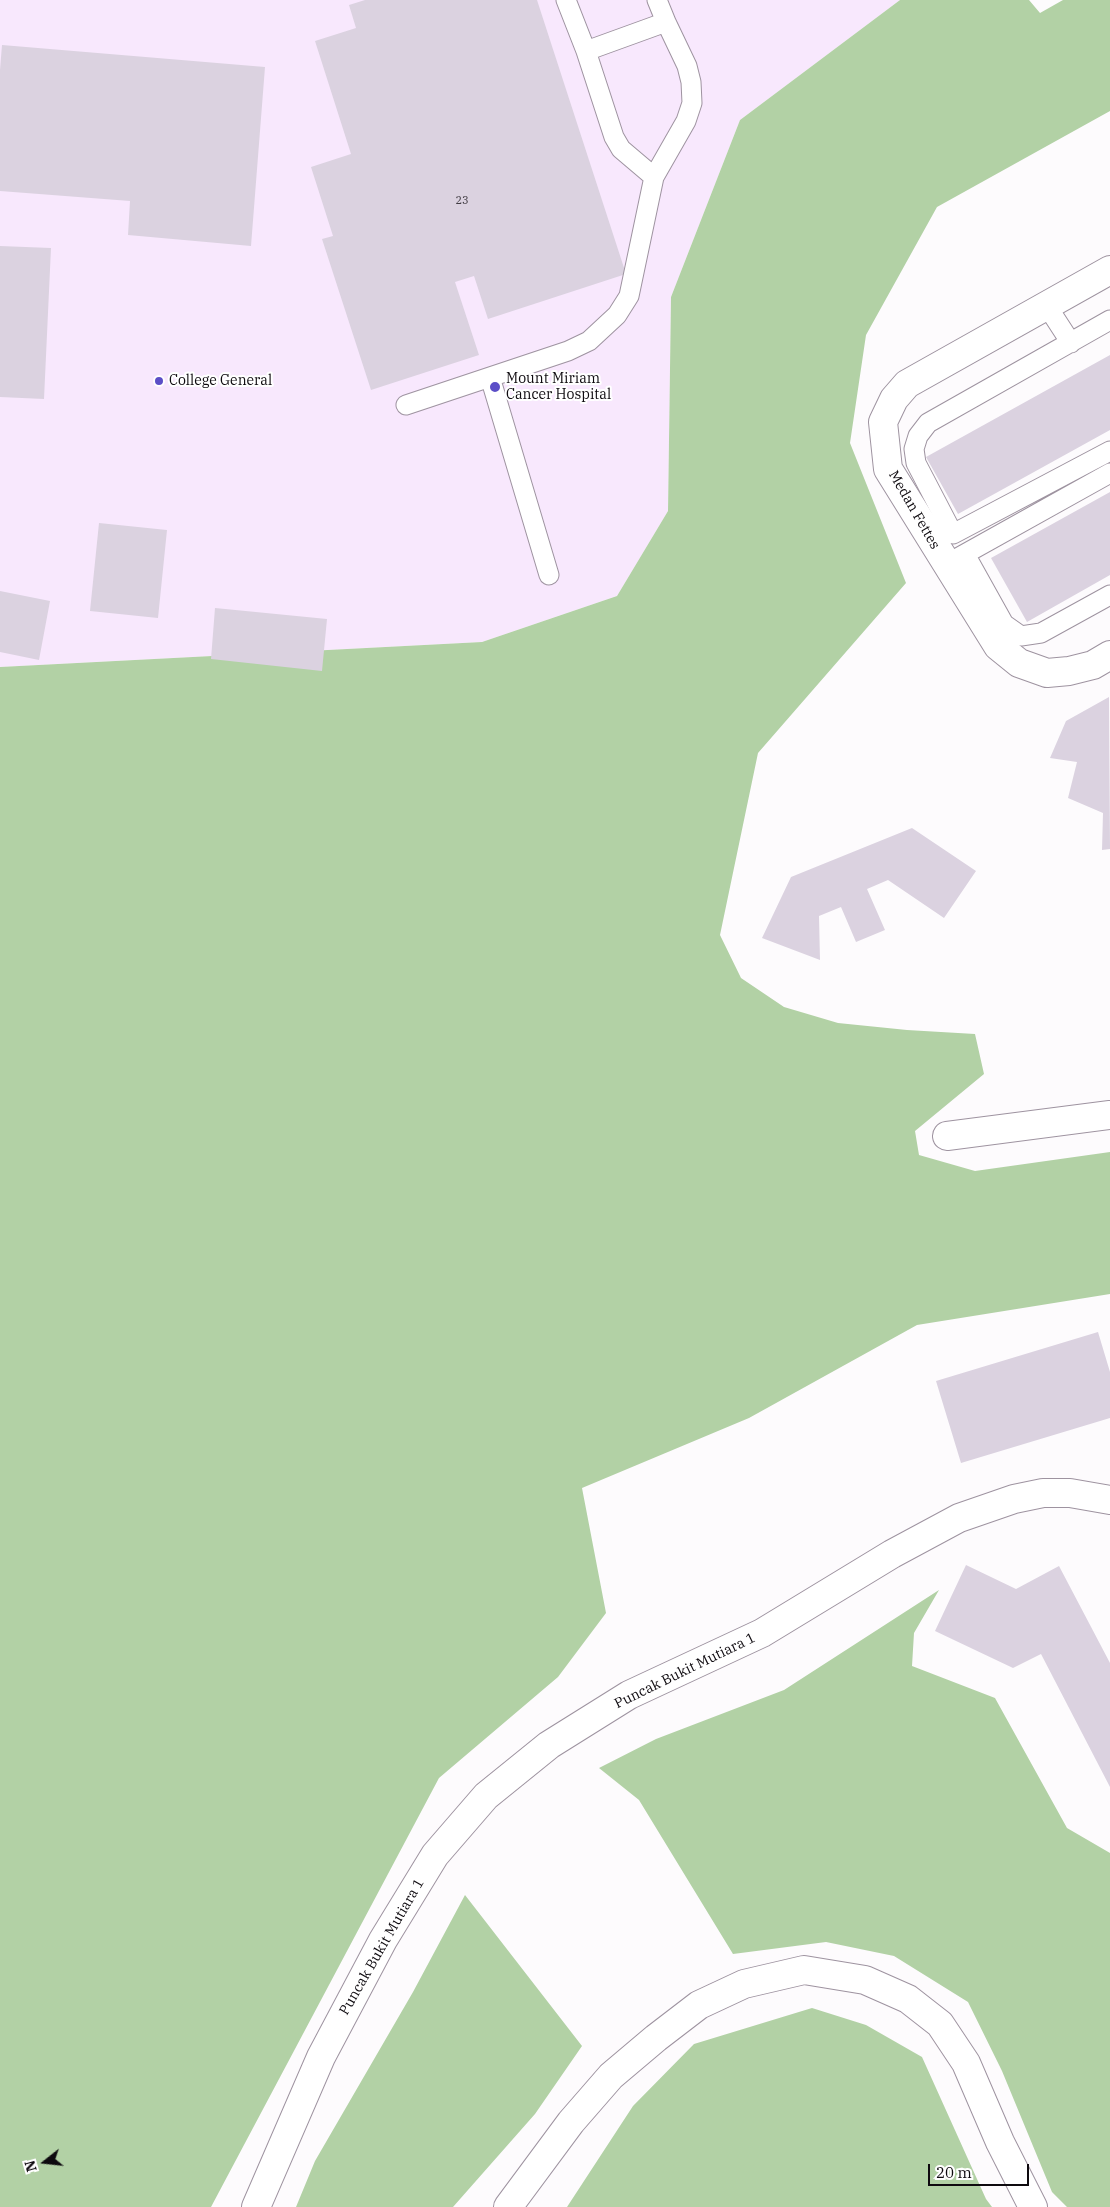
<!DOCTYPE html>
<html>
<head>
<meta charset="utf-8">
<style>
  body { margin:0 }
  #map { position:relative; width:1110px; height:2207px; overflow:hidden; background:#fdfbfd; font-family:"IBM Plex Serif",serif }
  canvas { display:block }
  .north { position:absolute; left:20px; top:2137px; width:50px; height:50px; -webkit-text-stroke:4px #fff; paint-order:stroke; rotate:254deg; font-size:14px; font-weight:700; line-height:20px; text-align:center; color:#0e0a0f }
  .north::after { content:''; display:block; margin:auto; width:18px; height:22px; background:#0e0a0f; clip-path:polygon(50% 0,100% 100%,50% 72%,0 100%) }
  .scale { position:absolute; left:928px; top:2164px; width:101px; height:22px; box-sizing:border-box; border:2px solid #0e0a0f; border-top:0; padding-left:6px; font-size:15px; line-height:18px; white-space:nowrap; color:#0e0a0f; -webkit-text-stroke:4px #fff; paint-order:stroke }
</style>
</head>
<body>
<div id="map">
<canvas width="1110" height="2207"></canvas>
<div class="north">N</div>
<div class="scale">20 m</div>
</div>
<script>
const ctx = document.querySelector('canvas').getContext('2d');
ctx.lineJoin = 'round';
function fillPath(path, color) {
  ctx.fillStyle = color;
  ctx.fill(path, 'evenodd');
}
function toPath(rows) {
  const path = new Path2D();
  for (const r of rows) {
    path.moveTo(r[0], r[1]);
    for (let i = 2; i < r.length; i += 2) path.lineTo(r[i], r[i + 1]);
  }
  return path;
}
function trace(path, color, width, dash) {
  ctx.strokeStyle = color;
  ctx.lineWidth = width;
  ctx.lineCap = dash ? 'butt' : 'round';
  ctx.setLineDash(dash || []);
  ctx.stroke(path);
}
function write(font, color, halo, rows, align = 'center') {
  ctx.font = font + ' "IBM Plex Serif",serif';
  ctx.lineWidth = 4;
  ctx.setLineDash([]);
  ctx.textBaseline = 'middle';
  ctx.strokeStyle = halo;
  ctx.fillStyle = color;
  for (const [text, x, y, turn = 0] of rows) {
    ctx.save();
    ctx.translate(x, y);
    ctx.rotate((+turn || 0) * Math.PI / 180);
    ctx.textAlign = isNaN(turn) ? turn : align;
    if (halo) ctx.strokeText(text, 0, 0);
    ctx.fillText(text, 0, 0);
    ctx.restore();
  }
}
const built = toPath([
  [0,0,900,0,740,120,671,297,668,511,617,596,482,642,0,667]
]);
const forest = toPath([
  [900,0,1029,0,1040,13,1063,0,1110,0,1110,111,937,207,866,335,850,443,906,583,758,753,720,935,741,978,784,1007,838,1023,907,1030,975,1034,984,1074,915,1131,919,1155,975,1171,1110,1152,1110,1294,917,1325,749,1418,582,1488,606,1613,558,1677,439,1778,211,2207,0,2207,0,667,482,642,617,596,668,511,671,297,740,120],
  [939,1590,914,1633,912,1666,995,1698,1067,1828,1110,1853,1110,2207,1067,2207,1052,2192,1002,2071,968,2002,894,1956,826,1942,733,1954,639,1800,599,1768,656,1739,784,1690],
  [465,1895,582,2046,535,2114,453,2207,296,2207,315,2161,413,1992],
  [812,2008,866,2025,922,2057,986,2199,992,2207,567,2207,633,2106,694,2044]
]);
const building = toPath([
  [365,0,537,0,626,274,488,319,474,276,455,282,479,355,371,390,322,239,333,236,311,167,351,154,315,41,356,28,349,5],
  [2,45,265,67,251,246,128,235,130,201,0,191,0,70],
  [0,246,51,248,44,399,0,397],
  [1110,355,1110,430,958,514,926,457],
  [1110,492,1110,575,1027,622,991,558],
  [99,523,167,530,158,618,90,611],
  [0,591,50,601,39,660,0,652],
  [215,608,327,619,322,671,211,659],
  [1109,697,1110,849,1102,850,1103,813,1068,798,1077,762,1050,758,1066,721],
  [912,828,976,871,944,918,888,880,867,889,885,930,856,942,841,907,819,916,820,960,762,938,791,877],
  [1098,1332,1110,1372,1110,1418,961,1463,936,1381],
  [966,1565,1016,1589,1059,1566,1110,1663,1110,1787,1041,1654,1013,1668,935,1631]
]);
const lane = toPath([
  [566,0,586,51,666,22,657,0],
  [586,51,614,137,621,149,654,177],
  [1047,306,1071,343],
  [1110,320,928,423,918,436,914,449,916,463,953,534,1110,451],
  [490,377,549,575],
  [406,405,568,351,589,341,617,315,629,296,654,177,686,121,692,103,691,82,687,66,666,22],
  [965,554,1004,624,1021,636,1041,633,1110,595],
  [954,560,1110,473]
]);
const street = toPath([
  [1110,270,907,384,894,399,883,422,888,469,998,646,1019,663,1047,673,1069,671,1093,665,1110,655],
  [947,1136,1110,1115],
  [256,2207,321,2057,383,1940,435,1855,486,1796,549,1745,629,1695,762,1633,892,1554,959,1518,1014,1499,1043,1493,1070,1493,1110,1500],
  [508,2207,571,2122,611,2076,656,2038,699,2005,744,1984,804,1970,865,1980,908,1999,940,2024,966,2063,1000,2142,1033,2207]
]);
const markers = [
  [159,381,5,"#5b4ec7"],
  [495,387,6,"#5b4ec7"]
];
const numberNames = [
  ["23",462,201]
];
const poiNames = [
  ["Mount Miriam",506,379],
  ["Cancer Hospital",506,395],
  ["College General",169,381]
];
const streetNames = [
  ["Medan Fettes",914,510,60],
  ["Puncak Bukit Mutiara 1",685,1671,-26],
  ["Puncak Bukit Mutiara 1",382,1947,-60]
];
fillPath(built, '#f8e8fd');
fillPath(forest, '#b2d1a5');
fillPath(building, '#dbd2e0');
trace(lane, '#9e93a0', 21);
trace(street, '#9e93a0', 30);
trace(lane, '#fff', 19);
trace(street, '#fff', 28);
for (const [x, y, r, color] of markers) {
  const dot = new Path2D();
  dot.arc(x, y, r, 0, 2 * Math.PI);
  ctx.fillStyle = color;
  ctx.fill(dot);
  trace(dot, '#fff', 2);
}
write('11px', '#413c43', null, numberNames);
write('14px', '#0e0a0f', '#fff', poiNames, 'left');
write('14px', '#0e0a0f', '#fff', streetNames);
</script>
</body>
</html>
